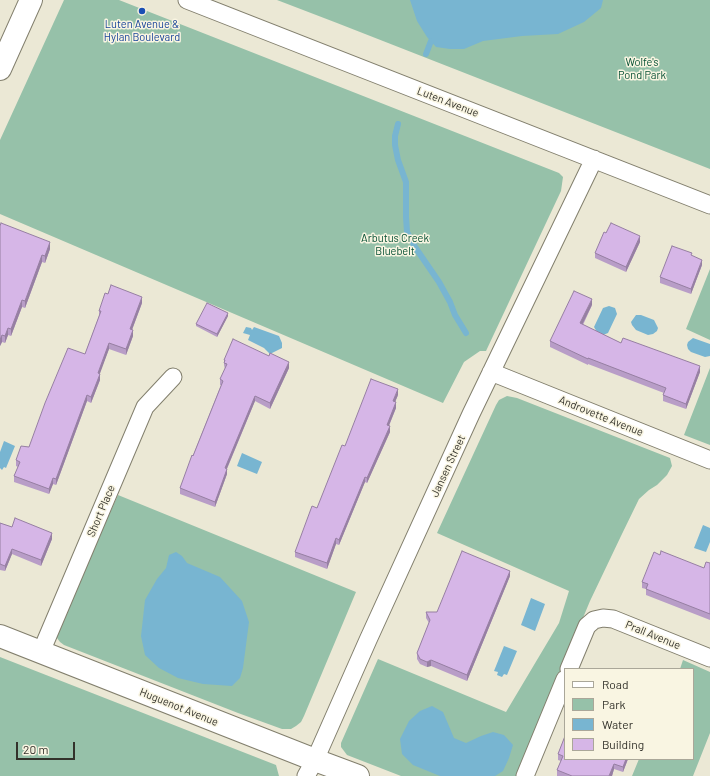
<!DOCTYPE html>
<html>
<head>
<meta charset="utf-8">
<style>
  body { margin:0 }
  #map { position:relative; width:710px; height:776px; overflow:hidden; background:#ebe8d5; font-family:Barlow,sans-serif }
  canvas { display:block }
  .legend { position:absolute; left:564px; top:668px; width:130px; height:92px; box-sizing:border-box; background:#f9f5e2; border:1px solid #aaa799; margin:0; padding:5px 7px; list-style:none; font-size:12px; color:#33322b }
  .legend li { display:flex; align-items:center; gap:8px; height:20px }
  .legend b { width:20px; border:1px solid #aaa799 }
  .scale { position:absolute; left:16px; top:742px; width:59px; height:18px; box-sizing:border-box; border:2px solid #33322b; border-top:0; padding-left:5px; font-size:12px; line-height:14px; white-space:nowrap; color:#33322b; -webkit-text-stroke:3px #f9f5e2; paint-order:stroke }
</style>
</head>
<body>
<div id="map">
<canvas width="710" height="776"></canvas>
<ul class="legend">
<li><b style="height:5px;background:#fff"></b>Road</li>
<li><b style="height:11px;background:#96c1a9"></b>Park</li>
<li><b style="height:11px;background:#78b5d1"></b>Water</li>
<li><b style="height:11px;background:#d6b6e7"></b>Building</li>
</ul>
<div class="scale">20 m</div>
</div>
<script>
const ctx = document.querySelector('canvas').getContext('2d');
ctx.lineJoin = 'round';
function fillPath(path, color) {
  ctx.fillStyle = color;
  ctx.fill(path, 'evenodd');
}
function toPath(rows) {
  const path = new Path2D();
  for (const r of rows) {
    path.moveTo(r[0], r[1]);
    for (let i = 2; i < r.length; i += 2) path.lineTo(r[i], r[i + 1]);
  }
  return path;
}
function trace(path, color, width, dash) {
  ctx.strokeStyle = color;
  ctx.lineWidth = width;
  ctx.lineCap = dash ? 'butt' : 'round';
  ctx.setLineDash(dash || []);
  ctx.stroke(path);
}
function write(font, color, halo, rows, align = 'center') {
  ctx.font = font + ' Barlow,sans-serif';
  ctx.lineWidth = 3;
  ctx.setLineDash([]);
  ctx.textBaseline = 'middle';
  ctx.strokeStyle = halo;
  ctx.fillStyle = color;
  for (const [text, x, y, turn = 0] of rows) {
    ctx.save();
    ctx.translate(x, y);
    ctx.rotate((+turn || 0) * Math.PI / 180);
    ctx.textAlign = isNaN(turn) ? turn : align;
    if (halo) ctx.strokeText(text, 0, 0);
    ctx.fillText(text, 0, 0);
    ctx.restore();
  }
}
const green = toPath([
  [64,0,119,0,559,173,563,177,561,191,486,351,480,351,464,362,443,403,0,214,0,140],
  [277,0,710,0,710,169,337,23],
  [710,269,710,340,686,329],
  [710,368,710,445,684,435],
  [507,396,517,398,670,458,672,466,667,475,657,485,649,490,639,499,621,536,590,601,517,776,401,776,347,755,341,747,341,743,378,659,506,712,559,623,569,591,437,533,496,405,499,400],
  [118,495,356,592,304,716,301,722,296,726,291,729,282,729,238,713,64,645,60,642,57,638,56,631],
  [0,657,276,765,279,776,0,776],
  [683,660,710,672,710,733,693,776,632,776,639,759,693,759,693,669,680,669]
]);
const water = toPath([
  [410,0,603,0,601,8,584,22,558,34,522,36,483,41,464,49,450,49,436,47,427,37,417,21],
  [609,306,615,308,617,314,608,333,603,335,597,332,594,327,603,308],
  [636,315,641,315,654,320,658,328,657,331,653,334,648,335,636,330,632,325,631,322],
  [246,327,251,328,252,330,254,327,279,336,282,343,282,348,270,354,264,348,248,340,250,335,243,333],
  [693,338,710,344,710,356,705,357,691,352,688,349,687,345,688,342],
  [4,441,15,446,6,468,4,467,2,470,0,468,0,452],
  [242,453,262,462,257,474,237,466],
  [703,525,710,528,710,542,706,552,694,548],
  [176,552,182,556,187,563,220,577,242,601,249,622,243,668,240,678,232,686,203,684,178,678,159,668,145,655,141,636,145,600,157,579,166,568,169,555],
  [531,598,545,604,535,631,521,625],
  [504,646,517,651,507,675,504,674,502,677,497,675,498,672,494,671],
  [432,706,443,712,454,738,466,743,481,736,493,732,504,735,513,745,509,758,503,771,495,776,440,776,413,765,402,754,400,739,409,721,420,711]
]);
const stream = toPath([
  [426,54,431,41],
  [398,124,395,136,395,145,398,160,406,182,406,217,407,232,415,247,439,282,450,302,455,315,466,333]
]);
const street = toPath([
  [187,0,710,205],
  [491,372,710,460],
  [41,652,145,407,173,377],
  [569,669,587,626,594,620,603,618,613,619,710,658],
  [306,776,315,760,368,640,471,414,594,159],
  [525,776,565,679]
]);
const secondary = toPath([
  [0,636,315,760,358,776]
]);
const primary = toPath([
  [0,69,31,0]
]);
const wall = toPath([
  [0,226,50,249,45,263,42,262,25,308,22,307,11,336,8,335,5,343,2,342,0,346],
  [640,242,626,272,595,258,595,253],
  [702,265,691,294,660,283,660,277],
  [142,303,132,330,133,336,126,355,109,349,99,374,100,380,91,403,87,401,56,485,53,484,49,494,14,482,14,476,18,467,16,466,16,460,29,447,85,354,99,316,99,311],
  [592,305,583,325,621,343,700,372,686,409,663,401,663,395,664,393,588,364,588,365,550,347,550,341],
  [228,316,217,337,196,326,196,324],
  [224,360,289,368,270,409,255,401,227,469,227,474,215,507,180,494,180,488,221,385,220,385,220,379,225,369,224,365],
  [398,395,395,402,396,408,389,426,390,432,367,483,365,482,339,545,336,544,327,569,295,557,295,552,317,508,345,446],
  [0,523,12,527,52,539,41,566,12,554,5,571,0,570],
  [660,555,704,568,710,563,710,620,646,595,646,589,642,588,642,582],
  [510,576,467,681,431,666,427,667,420,664,417,659,417,653,429,623,426,618,426,612,437,612],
  [565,736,565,759,628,759,623,772,614,769,612,776,557,776,557,770,561,761,558,760,558,754]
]);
const shadedWall = toPath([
  [640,236,640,242,626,272,626,267],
  [50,242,50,249,45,263,45,256],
  [42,255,42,262,25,308,25,301],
  [702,260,702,265,691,294,691,289],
  [142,297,142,303,130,335,130,329],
  [592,299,592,305,580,329,580,323],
  [22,300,22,307,11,336,11,329],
  [228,313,228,316,217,337,217,334],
  [8,328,8,335,5,343,5,336],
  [133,330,133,336,126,355,126,349],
  [2,335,2,342,0,346,0,340],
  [109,343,109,349,98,379,98,373],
  [289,362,289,368,270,409,270,403],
  [700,366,700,372,686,409,686,404],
  [100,374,100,380,91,403,91,397],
  [398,389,398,395,393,407,393,401],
  [87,395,87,401,56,485,56,479],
  [255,396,255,401,225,473,225,468],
  [396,402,396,408,387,430,387,425],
  [390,426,390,432,367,483,367,478],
  [227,469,227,474,215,507,215,502],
  [365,477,365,482,339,545,339,540],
  [53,478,53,484,49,494,49,489],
  [52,533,52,539,41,566,41,560],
  [336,538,336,544,327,569,327,563],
  [12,549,12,554,5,571,5,566],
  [510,571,510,576,467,681,467,675],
  [431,660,431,666,427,667,427,662],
  [626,759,628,759,623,772,623,767],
  [614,764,614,769,612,776,609,776]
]);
const building = toPath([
  [1,223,50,242,45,256,42,255,25,301,22,300,11,329,8,328,5,336,2,335,0,340,0,226,1,223],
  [611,223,640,236,626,267,595,253,604,232,606,233,611,223],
  [672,246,692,253,691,255,702,260,691,289,660,277,672,246],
  [111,285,142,297,130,329,133,330,126,349,109,343,98,373,100,374,91,397,87,395,56,479,53,478,49,489,14,476,20,462,16,460,21,446,29,447,45,403,68,348,85,354,101,311,99,311,105,293,108,294,111,285],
  [574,291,592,299,580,323,621,343,623,338,700,366,686,404,663,395,666,388,588,358,588,359,550,341,574,291],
  [207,303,228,313,217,334,196,324,207,303],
  [233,339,269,356,270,353,289,362,270,403,255,396,225,468,227,469,215,502,180,488,192,455,193,456,223,381,220,379,227,364,224,363,225,360,224,360,233,339],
  [371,379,398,389,393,401,396,402,387,425,390,426,367,478,365,477,339,540,336,538,327,563,295,552,312,506,317,508,342,445,345,446,371,379],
  [15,518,52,533,41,560,12,549,5,566,0,564,0,523,12,527,15,518],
  [462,551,510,571,467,675,431,660,427,662,420,659,417,653,430,620,426,612,437,612,462,551],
  [661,551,704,568,706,562,710,563,710,614,646,589,648,584,642,582,654,552,660,555,661,551],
  [565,736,565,759,626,759,623,767,614,764,609,776,572,776,557,770,563,756,558,754,565,736]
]);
const markers = [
  [142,11,4,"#1a4fb4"]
];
const transitNames = [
  ["Luten Avenue &",142,24],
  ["Hylan Boulevard",142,37]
];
const parkNames = [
  ["Wolfe's",642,62],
  ["Pond Park",642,75],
  ["Arbutus Creek",395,238],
  ["Bluebelt",395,251]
];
const streetNames = [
  ["Luten Avenue",448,102,21],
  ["Androvette Avenue",601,416,22],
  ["Jansen Street",448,466,-65],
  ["Short Place",101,511,-67],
  ["Prall Avenue",653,635,22],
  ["Huguenot Avenue",179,707,22]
];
fillPath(green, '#96c1a9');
fillPath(water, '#78b5d1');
trace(stream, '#78b5d1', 6);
trace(street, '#827f6d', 19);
trace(secondary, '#827f6d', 24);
trace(primary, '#827f6d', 24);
trace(street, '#fff', 17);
trace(secondary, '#fff', 22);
trace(primary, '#fff', 22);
fillPath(wall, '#b89dc7');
fillPath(shadedWall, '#967fa2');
fillPath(building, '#d6b6e7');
trace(building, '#967fa2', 1);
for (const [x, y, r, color] of markers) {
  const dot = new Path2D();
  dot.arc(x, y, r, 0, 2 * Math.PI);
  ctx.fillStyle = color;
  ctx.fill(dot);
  trace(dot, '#f9f5e2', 1.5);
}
write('11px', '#164399', '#f9f5e2', transitNames);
write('11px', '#055033', '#f9f5e2', parkNames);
write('11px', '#33322b', '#f9f5e2', streetNames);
</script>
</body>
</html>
